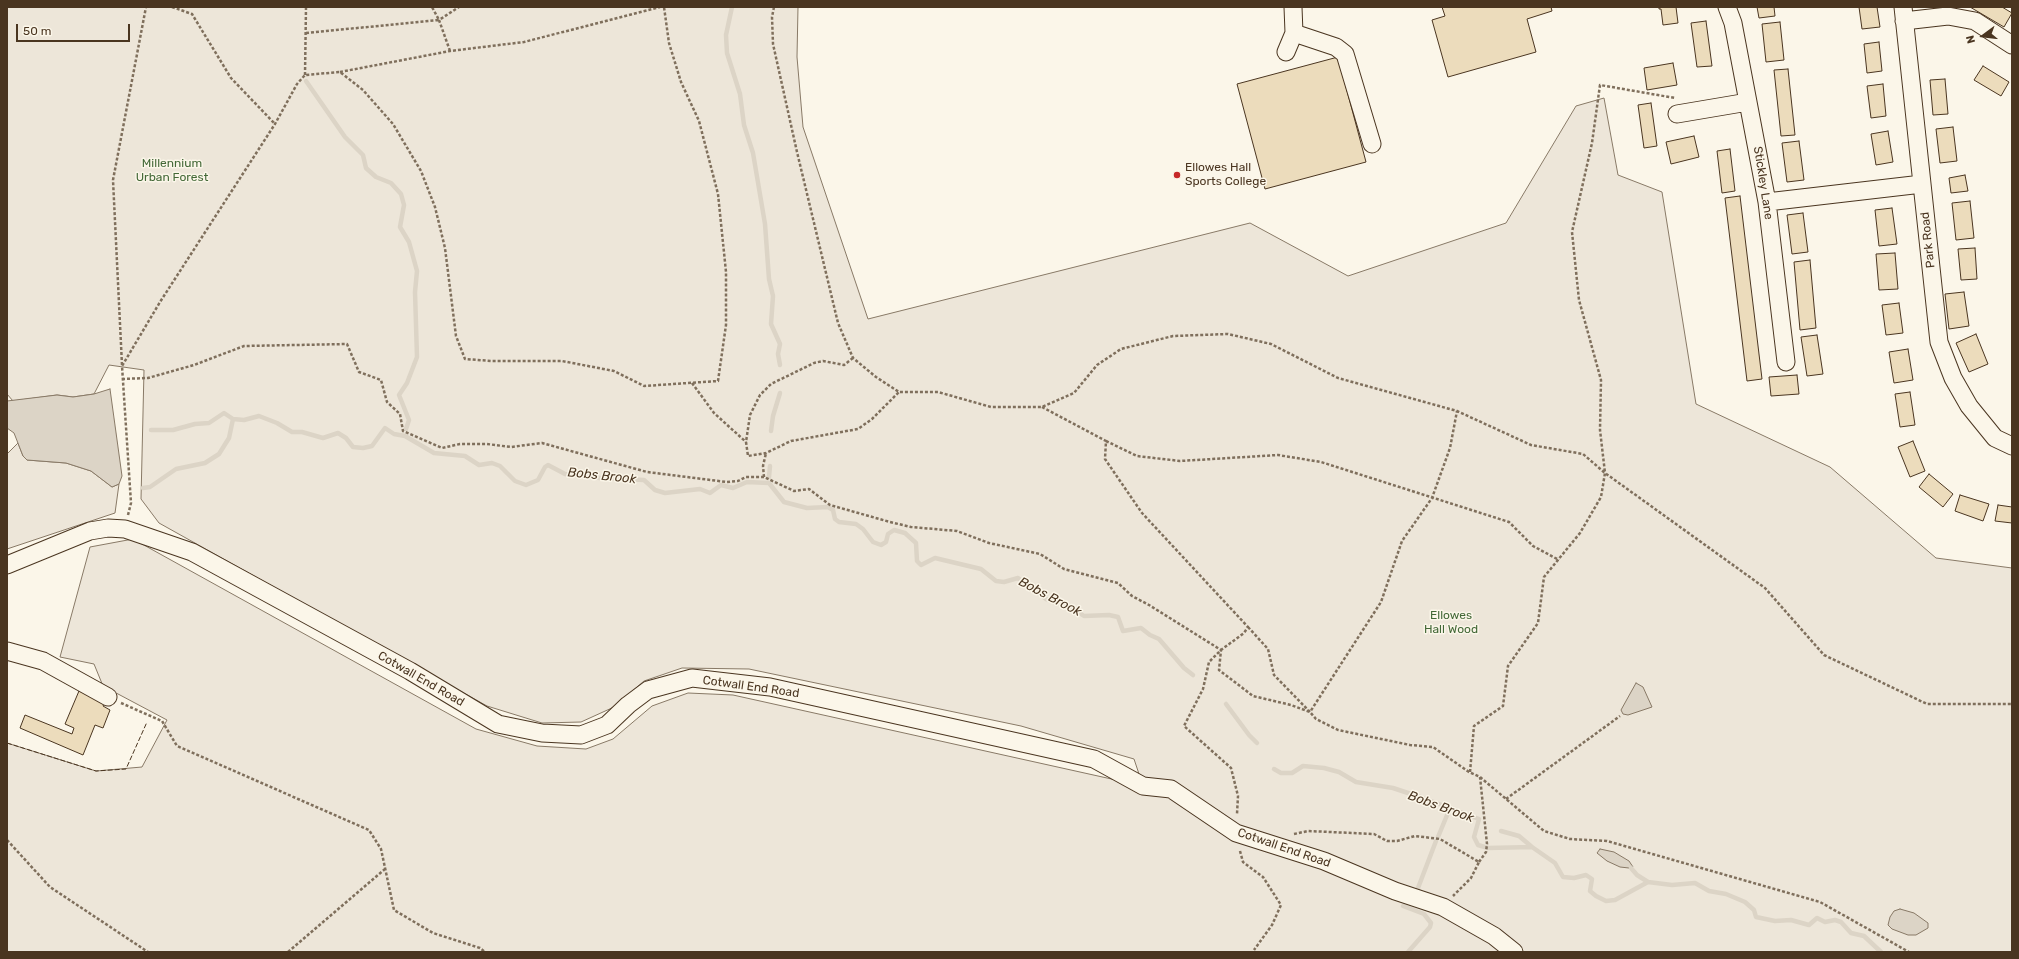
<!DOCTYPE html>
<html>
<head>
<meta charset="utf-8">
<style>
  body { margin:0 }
  #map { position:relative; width:2019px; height:959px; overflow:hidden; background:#fbf6e9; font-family:Rubik,sans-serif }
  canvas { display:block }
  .frame { position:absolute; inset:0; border:8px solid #4a3520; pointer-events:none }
  .north { position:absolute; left:1963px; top:16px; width:40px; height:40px; -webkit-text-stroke:3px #fbf6e9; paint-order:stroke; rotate:255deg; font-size:11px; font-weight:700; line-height:16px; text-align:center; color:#4a3520 }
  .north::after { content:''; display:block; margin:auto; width:14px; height:18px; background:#4a3520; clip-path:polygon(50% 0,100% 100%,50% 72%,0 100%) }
  .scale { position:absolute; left:16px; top:24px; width:114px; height:18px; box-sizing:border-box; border:2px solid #4a3520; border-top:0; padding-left:5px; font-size:12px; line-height:14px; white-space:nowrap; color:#4a3520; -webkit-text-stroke:3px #fbf6e9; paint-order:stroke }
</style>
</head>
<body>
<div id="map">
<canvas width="2019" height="959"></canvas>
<div class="frame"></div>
<div class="north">N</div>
<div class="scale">50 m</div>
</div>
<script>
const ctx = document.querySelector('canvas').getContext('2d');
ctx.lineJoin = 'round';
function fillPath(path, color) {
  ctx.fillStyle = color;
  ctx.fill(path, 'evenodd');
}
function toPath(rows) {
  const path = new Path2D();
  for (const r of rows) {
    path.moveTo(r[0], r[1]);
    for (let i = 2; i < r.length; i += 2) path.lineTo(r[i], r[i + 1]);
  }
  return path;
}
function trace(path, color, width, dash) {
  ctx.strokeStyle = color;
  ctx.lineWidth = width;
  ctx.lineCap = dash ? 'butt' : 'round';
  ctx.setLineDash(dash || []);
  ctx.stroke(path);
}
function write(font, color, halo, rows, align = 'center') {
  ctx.font = font + ' Rubik,sans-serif';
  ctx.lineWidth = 3;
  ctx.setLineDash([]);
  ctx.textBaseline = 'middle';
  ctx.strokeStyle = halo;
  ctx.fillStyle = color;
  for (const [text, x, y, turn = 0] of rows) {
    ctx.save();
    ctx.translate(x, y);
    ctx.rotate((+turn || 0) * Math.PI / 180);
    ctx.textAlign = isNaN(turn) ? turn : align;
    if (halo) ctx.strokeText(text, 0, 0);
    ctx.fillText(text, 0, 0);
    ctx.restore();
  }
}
const green = toPath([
  [7,7,798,7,797,57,803,127,868,319,1250,223,1348,276,1506,223,1576,106,1604,98,1618,175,1662,192,1696,404,1830,467,1936,558,2012,568,2012,952,7,952,7,743,96,771,142,767,167,720,103,686,94,664,60,657,90,547,133,539,476,729,537,746,586,749,613,739,652,706,688,693,733,695,1143,786,1134,759,1021,726,749,669,682,668,644,681,614,707,581,722,542,723,487,706,159,523,141,499,144,370,109,365,94,394,73,397,57,395,13,401,7,394,7,7],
  [18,443,23,456,27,460,66,463,91,471,112,487,119,484,115,513,7,549,7,454,18,443]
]);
const water = toPath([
  [110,389,122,476,119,484,112,487,91,471,66,463,27,460,23,456,14,433,7,428,7,401,57,395,73,397,94,394,110,389],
  [1636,683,1643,687,1652,707,1628,715,1623,714,1621,710,1636,683],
  [1600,849,1614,852,1629,861,1633,867,1629,868,1620,867,1607,861,1597,853,1600,849],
  [1900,909,1914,913,1928,923,1928,928,1916,935,1908,935,1892,929,1888,925,1890,917,1894,911,1900,909]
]);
const stream = toPath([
  [732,7,726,35,727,53,740,94,744,125,753,153,765,224,769,279,773,296,771,324,780,344,778,354,780,365],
  [306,81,345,137,363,155,366,168,376,177,391,183,401,194,404,205,400,227,409,242,417,271,415,292,417,357,407,383,399,395,409,420,406,429],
  [233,419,244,420,259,416,277,423,292,432,302,432,323,438,338,433,346,438,353,447,363,448,372,446,385,428,394,434,405,436,434,453,465,456,479,465,492,463,500,466,515,481,526,485,538,480,545,467,548,465,565,474,600,478,644,480,655,490,665,493,700,489,710,493,721,485,733,488,747,482,769,483,784,502,807,508,828,507,833,510,835,519,839,522,856,524,863,529,873,542,881,545,886,542,888,534,894,530,905,533,916,543,917,561,921,565,935,558,981,569,996,581,1004,582,1018,578,1046,599,1066,604,1084,616,1109,615,1118,617,1123,631,1141,628,1150,635,1159,639,1184,668,1193,675],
  [151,430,173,430,195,424,209,423,224,413,233,419],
  [771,431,773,416,780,393],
  [769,477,770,466],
  [143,488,150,487,176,469,205,463,219,454,229,438,233,419],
  [1226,704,1249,735,1257,743],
  [1274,769,1281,773,1292,773,1303,766,1324,768,1339,772,1356,782,1393,788,1423,798,1479,819,1474,837,1478,845,1488,848,1532,847,1555,863,1563,877,1574,878,1586,875,1592,879,1590,891,1596,896,1606,901,1615,900,1648,882,1672,885,1695,883,1709,891,1726,894,1745,902,1754,910,1756,917,1775,921,1791,920,1809,925,1817,918,1825,922,1835,920,1841,922,1851,933,1864,936,1881,952],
  [1501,831,1519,836,1532,847],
  [1438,837,1450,808],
  [1631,868,1637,875,1648,882],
  [1418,888,1436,841],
  [1403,906,1424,914,1431,923,1430,927,1408,952]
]);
const building = toPath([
  [1442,7,1551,7,1552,11,1527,19,1536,52,1448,77,1432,20,1445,16,1442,7],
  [1659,7,1676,7,1678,23,1663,25,1661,9,1659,9,1659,7],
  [1757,7,1774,7,1775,16,1759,18,1757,7],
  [1859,7,1877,7,1880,27,1862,29,1859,7],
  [1970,7,2002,7,2012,13,2004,27,1970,7],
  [1706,21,1712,66,1697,67,1691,23,1706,21],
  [1780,22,1784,60,1766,62,1762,24,1780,22],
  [1879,42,1882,71,1867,73,1864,44,1879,42],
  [1338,57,1366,162,1265,189,1237,84,1338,57],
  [1673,63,1677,85,1647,90,1644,68,1673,63],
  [1983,66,2009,82,2001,96,1974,80,1983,66],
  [1788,69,1795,135,1781,136,1774,70,1788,69],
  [1945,79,1948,114,1933,115,1930,80,1945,79],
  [1883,84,1886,116,1871,118,1867,86,1883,84],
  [1651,103,1657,146,1644,148,1638,105,1651,103],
  [1953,127,1957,161,1940,163,1936,129,1953,127],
  [1888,131,1893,162,1876,165,1871,134,1888,131],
  [1694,136,1699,157,1671,164,1666,142,1694,136],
  [1799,141,1804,180,1787,182,1782,143,1799,141],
  [1730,149,1735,191,1722,193,1717,151,1730,149],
  [1965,175,1968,191,1951,193,1949,178,1965,175],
  [1740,196,1762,379,1747,381,1725,198,1740,196],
  [1970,201,1974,238,1956,240,1952,203,1970,201],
  [1892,208,1897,244,1879,246,1875,210,1892,208],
  [1803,213,1808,252,1792,254,1787,215,1803,213],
  [1975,248,1977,279,1961,280,1958,249,1975,248],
  [1895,253,1898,289,1879,290,1876,254,1895,253],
  [1810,260,1816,328,1800,330,1794,262,1810,260],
  [1964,292,1969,326,1949,329,1945,294,1964,292],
  [1899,303,1903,333,1886,335,1882,305,1899,303],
  [1976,334,1988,364,1969,372,1956,343,1976,334],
  [1817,335,1823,374,1807,376,1801,337,1817,335],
  [1908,349,1913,380,1894,383,1889,352,1908,349],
  [1797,375,1799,394,1771,396,1769,377,1797,375],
  [1910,392,1915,425,1900,427,1895,394,1910,392],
  [1913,441,1925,471,1910,477,1898,447,1913,441],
  [1929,474,1953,494,1943,507,1919,487,1929,474],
  [1960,495,1989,504,1983,521,1955,511,1960,495],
  [1998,505,2012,507,2012,523,1995,521,1998,505],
  [79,691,105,702,103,706,110,710,103,728,95,725,83,755,20,728,25,715,72,734,74,728,65,724,79,691]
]);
const path = toPath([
  [172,7,192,14,231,78,275,124],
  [774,7,772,17,773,44,797,152,838,323,853,358,876,377,899,392,938,392,991,407,1042,407,1074,393,1097,365,1121,349,1173,336,1228,334,1271,344,1338,378,1457,411,1531,445,1583,454,1605,473,1765,588,1824,655,1927,704,2012,704],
  [306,33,439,20,432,7],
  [450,51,439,20,459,7],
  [340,72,450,51,524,42,660,7],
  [305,75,306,7],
  [853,358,844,365,823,361,814,363,771,384,760,395,750,415,746,442,748,456,766,453,791,441,858,429,872,419,899,392],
  [122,365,113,180,146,7],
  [122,379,148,378,194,365,244,346,347,344,359,372,381,380,387,402,400,414,403,431,442,448,460,444,487,444,511,447,542,443,647,472,727,482,738,481,746,477,764,477,794,491,809,489,830,505,890,522,911,527,957,531,989,543,1040,554,1064,569,1118,583,1132,596,1149,605,1221,650,1219,670,1253,696,1291,705,1310,712,1316,719,1338,730,1410,745,1433,747,1469,772,1480,777,1544,831,1570,839,1607,841,1820,902,1909,952],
  [692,383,714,413,746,442],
  [1042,407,1106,441,1105,459,1142,513,1248,627,1244,633,1221,650,1209,662,1203,689,1184,726,1231,768,1238,796,1237,814],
  [1106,441,1137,456,1180,461,1278,455,1321,462,1509,522,1533,546,1559,560],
  [764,477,763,466,766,453],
  [128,515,131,503,122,366,160,302,275,124,297,84,305,75,340,72,363,90,393,124,421,171,435,207,445,248,456,336,465,359,491,361,562,361,614,371,644,386,718,381,726,325,726,272,718,194,699,121,681,82,669,43,664,7],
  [1248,627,1268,649,1274,675,1310,712,1381,602,1402,541,1432,498,1450,448,1457,411],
  [121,703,162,721,177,746,369,830,381,849,394,910,433,933,480,948,485,952],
  [1470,772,1474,726,1503,706,1508,666,1538,623,1544,577,1580,533,1601,497,1605,473,1600,430,1601,380,1579,300,1572,232,1592,143,1600,85,1675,98],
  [1506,799,1620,716],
  [1294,834,1308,831,1374,834,1387,841,1397,841,1415,836,1440,839,1479,862,1471,878,1453,896],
  [7,840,50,887,148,952],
  [1240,851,1243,862,1263,877,1281,905,1272,925,1254,950],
  [1479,862,1486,852,1487,844,1480,777],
  [288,952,385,869]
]);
const minor = toPath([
  [1727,7,1733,23,1767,202,1786,362],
  [1903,7,1939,342,1953,378,1969,406,1995,438,2012,446],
  [1904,21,1948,16,1975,21,2012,45],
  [1294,33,1336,47,1345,54,1372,144],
  [1286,52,1294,33,1293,7],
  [1677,114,1748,102],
  [1767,202,1922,184],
  [7,565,90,531,108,528,125,529,192,552,410,671,498,724,542,733,581,735,607,725,628,705,648,690,692,678,770,687,1094,759,1143,786,1171,789,1236,833,1324,861,1395,891,1443,907,1494,936,1514,952],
  [7,651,43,661,108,697]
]);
const fence = toPath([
  [7,743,96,771,126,769,147,722]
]);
const markers = [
  [1177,175,4,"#c62828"]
];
const parkNames = [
  ["Millennium",172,164],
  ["Urban Forest",172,178],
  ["Ellowes",1451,616],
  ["Hall Wood",1451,630]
];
const poiNames = [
  ["Ellowes Hall",1185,168],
  ["Sports College",1185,182]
];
const streetNames = [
  ["Stickley Lane",1763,183,81],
  ["Park Road",1928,240,-96],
  ["Cotwall End Road",421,679,30],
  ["Cotwall End Road",751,687,8],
  ["Cotwall End Road",1284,848,19]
];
const waterNames = [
  ["Bobs Brook",602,476,6],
  ["Bobs Brook",1050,597,28],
  ["Bobs Brook",1441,807,20]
];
fillPath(green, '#ede6d9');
trace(green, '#887966', 1);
fillPath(water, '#dcd4c6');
trace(water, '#887966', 1);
trace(stream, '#dcd4c6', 4.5);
fillPath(building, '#ecdcbc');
trace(building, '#4a3520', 1);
trace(minor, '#4a3520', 19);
trace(path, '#7f6f5c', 2.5, [3, 2]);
trace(minor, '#fbf6e9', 17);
trace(fence, '#4a3520', 1, [5, 2]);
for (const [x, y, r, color] of markers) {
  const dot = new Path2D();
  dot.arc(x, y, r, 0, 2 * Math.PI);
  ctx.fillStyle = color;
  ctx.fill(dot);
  trace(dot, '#fbf6e9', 1.5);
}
write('12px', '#436837', '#fbf6e9', parkNames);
write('12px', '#4a3520', '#fbf6e9', poiNames, 'left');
write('12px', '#4a3520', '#fbf6e9', streetNames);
write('italic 13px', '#4a3520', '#fbf6e9', waterNames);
</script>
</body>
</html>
